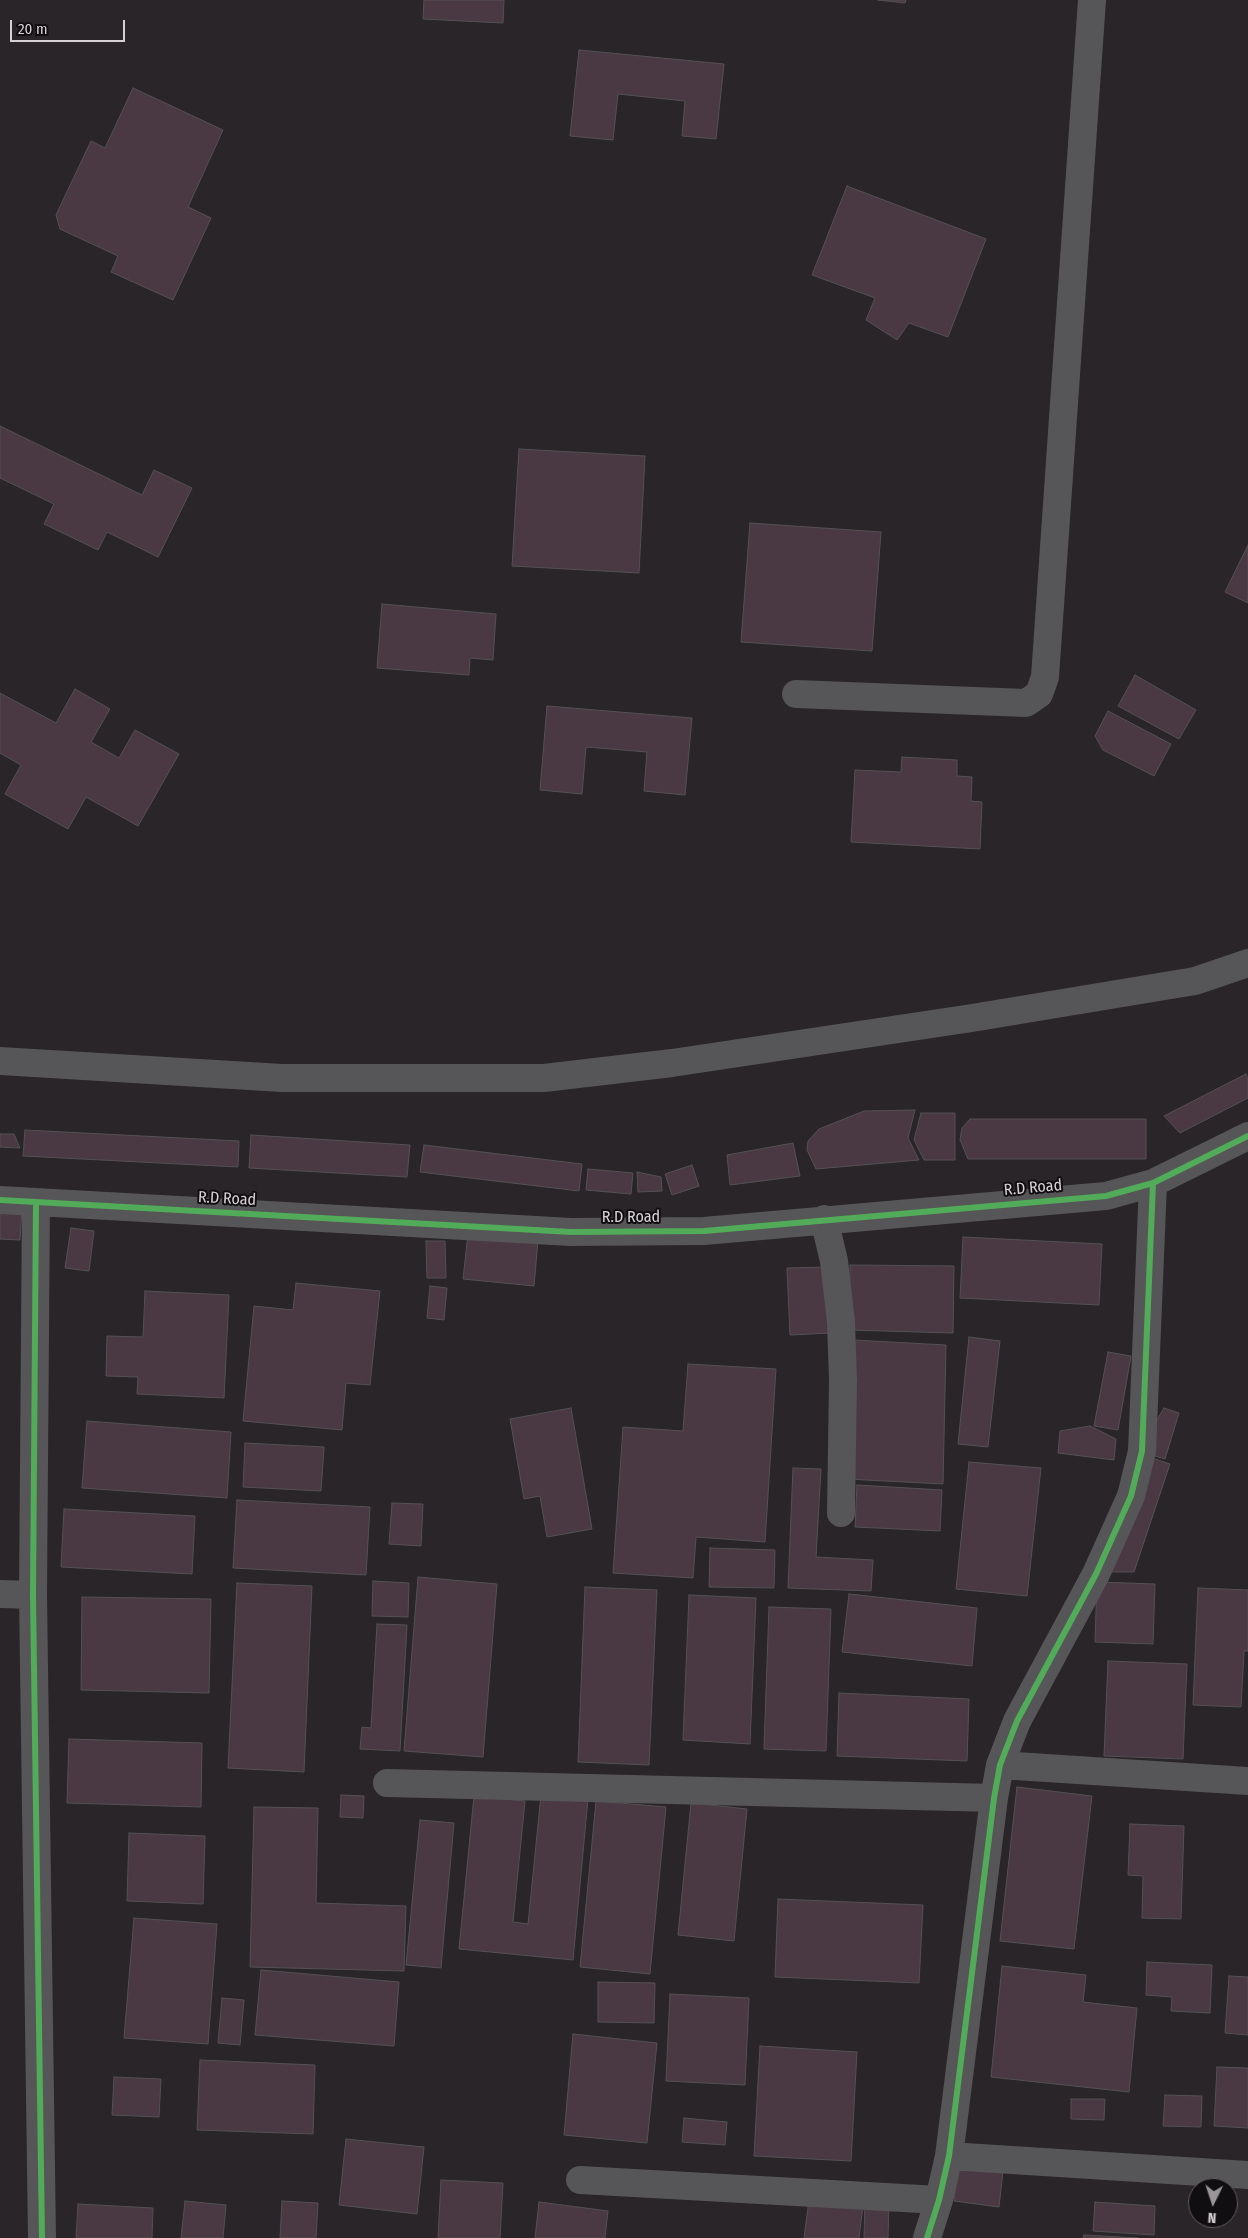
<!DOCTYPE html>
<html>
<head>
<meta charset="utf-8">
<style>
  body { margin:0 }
  #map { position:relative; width:1248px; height:2238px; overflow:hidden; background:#292529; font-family:"Fira Sans Condensed",sans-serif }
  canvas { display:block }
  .north { position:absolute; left:1188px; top:2178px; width:50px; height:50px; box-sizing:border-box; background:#110e11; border:1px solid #605c60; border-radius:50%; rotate:184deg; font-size:14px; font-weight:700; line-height:20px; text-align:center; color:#d7d1d6 }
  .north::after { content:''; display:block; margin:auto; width:18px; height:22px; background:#9a9599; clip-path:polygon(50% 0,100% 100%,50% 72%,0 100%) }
  .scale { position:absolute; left:10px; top:20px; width:115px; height:22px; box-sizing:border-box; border:2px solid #d7d1d6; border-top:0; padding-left:6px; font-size:15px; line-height:18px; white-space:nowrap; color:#d7d1d6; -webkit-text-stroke:4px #110e11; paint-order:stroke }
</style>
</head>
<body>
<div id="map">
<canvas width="1248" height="2238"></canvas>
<div class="north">N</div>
<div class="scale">20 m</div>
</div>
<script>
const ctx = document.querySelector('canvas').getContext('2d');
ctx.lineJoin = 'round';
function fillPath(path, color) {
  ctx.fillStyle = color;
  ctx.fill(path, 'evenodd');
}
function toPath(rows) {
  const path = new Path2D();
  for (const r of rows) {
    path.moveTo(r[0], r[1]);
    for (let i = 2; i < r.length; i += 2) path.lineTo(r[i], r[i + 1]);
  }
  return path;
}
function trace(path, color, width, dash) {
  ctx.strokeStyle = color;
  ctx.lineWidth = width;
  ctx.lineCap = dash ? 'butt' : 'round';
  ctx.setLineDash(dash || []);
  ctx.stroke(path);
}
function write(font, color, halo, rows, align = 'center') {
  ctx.font = font + ' "Fira Sans Condensed",sans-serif';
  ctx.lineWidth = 4;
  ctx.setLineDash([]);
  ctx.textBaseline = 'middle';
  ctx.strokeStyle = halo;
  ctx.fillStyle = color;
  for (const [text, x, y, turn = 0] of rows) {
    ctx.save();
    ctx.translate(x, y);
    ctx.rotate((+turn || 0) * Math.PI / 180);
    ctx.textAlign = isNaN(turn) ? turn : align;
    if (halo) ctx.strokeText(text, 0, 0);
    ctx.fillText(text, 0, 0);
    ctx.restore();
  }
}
const building = toPath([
  [424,0,504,0,503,23,423,19,424,0],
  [878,0,906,0,905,3,878,0],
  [579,50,724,64,716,139,682,136,685,101,618,94,613,140,570,136,579,50],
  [133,88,223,130,188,207,211,218,173,300,111,272,118,256,60,229,56,215,91,141,105,148,133,88],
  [847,186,986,239,948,337,909,323,897,340,866,320,875,298,812,275,847,186],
  [0,426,142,495,154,470,192,488,158,557,107,532,98,550,44,524,54,504,0,478,0,426],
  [519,449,645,456,639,573,512,566,519,449],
  [750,523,881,532,872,651,741,642,750,523],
  [1248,545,1248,603,1225,592,1248,545],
  [382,604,496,614,493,660,470,658,469,675,377,668,382,604],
  [1135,675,1196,710,1179,739,1118,706,1135,675],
  [75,689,110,709,91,742,119,758,135,730,179,754,138,826,86,797,68,829,5,794,21,765,0,753,0,693,56,723,75,689],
  [547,706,692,718,685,795,644,791,647,752,586,747,582,794,540,790,547,706],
  [1108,711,1171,744,1154,776,1103,750,1095,736,1108,711],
  [902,757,957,760,957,776,972,777,971,801,982,802,980,849,851,842,855,770,901,772,902,757],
  [1246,1074,1248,1079,1248,1098,1180,1133,1164,1116,1246,1074],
  [915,1110,908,1138,919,1160,816,1169,807,1150,808,1141,819,1129,864,1111,915,1110],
  [921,1113,955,1113,955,1160,924,1160,914,1140,921,1113],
  [970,1119,1146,1119,1146,1159,968,1159,960,1140,962,1128,970,1119],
  [25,1130,239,1141,238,1167,23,1156,25,1130],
  [0,1134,14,1134,20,1148,0,1147,0,1134],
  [251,1135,410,1145,407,1177,249,1168,251,1135],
  [793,1143,800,1176,730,1185,727,1155,793,1143],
  [424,1145,582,1164,579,1191,420,1172,424,1145],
  [692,1165,699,1186,672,1195,665,1174,692,1165],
  [588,1169,633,1173,631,1194,586,1190,588,1169],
  [637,1172,661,1177,662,1191,638,1192,637,1172],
  [0,1207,22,1208,20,1240,0,1239,0,1207],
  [71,1228,94,1231,89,1271,65,1268,71,1228],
  [468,1234,538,1240,534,1286,463,1279,468,1234],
  [963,1237,1102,1244,1099,1305,960,1298,963,1237],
  [426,1241,445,1241,446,1278,427,1278,426,1241],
  [850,1265,954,1266,953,1333,849,1330,850,1265],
  [828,1267,831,1333,790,1335,787,1268,828,1267],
  [296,1283,380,1291,370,1385,346,1383,342,1430,243,1421,254,1306,293,1310,296,1283],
  [430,1286,447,1288,444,1320,427,1318,430,1286],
  [145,1291,229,1295,224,1398,137,1394,138,1377,106,1376,107,1336,143,1337,145,1291],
  [969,1337,1000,1341,988,1447,958,1444,969,1337],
  [853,1340,946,1345,943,1484,846,1479,853,1340],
  [1108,1352,1131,1356,1118,1430,1094,1426,1108,1352],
  [688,1364,776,1369,765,1542,696,1537,693,1578,613,1573,623,1427,683,1431,688,1364],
  [571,1408,592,1529,547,1537,540,1496,524,1499,510,1419,571,1408],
  [1164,1408,1179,1413,1165,1459,1145,1453,1154,1425,1164,1408],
  [87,1421,231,1432,227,1498,82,1488,87,1421],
  [1090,1426,1116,1439,1114,1460,1058,1453,1060,1431,1090,1426],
  [245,1443,324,1447,321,1491,243,1487,245,1443],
  [1143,1455,1170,1464,1134,1572,1104,1572,1143,1455],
  [969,1462,1041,1468,1027,1596,956,1589,969,1462],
  [793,1468,821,1469,816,1557,873,1560,871,1591,788,1588,793,1468],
  [857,1485,942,1490,940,1531,855,1527,857,1485],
  [237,1500,370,1507,366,1575,233,1568,237,1500],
  [392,1503,423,1504,421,1546,389,1544,392,1503],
  [64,1509,195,1516,192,1574,61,1567,64,1509],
  [710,1548,775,1550,774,1588,709,1587,710,1548],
  [418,1577,497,1584,483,1757,404,1751,418,1577],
  [373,1581,409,1583,408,1617,372,1616,373,1581],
  [1097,1582,1155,1584,1153,1644,1095,1642,1097,1582],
  [237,1583,312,1586,304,1772,228,1768,237,1583],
  [585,1587,657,1590,649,1765,578,1762,585,1587],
  [1198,1588,1248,1590,1248,1651,1244,1651,1241,1707,1193,1705,1198,1588],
  [849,1594,977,1608,972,1666,842,1652,849,1594],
  [689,1595,756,1598,750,1744,683,1740,689,1595],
  [82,1597,211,1599,209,1693,81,1690,82,1597],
  [769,1607,831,1609,826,1751,764,1749,769,1607],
  [377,1624,407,1625,400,1751,360,1749,362,1727,371,1728,377,1624],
  [1108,1661,1187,1664,1183,1759,1104,1756,1108,1661],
  [839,1693,969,1699,967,1761,837,1756,839,1693],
  [69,1739,202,1743,201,1807,67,1803,69,1739],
  [1017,1787,1092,1796,1074,1949,1000,1941,1017,1787],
  [341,1795,364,1796,363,1818,340,1817,341,1795],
  [541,1795,588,1799,573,1960,459,1949,474,1796,525,1801,513,1922,528,1924,541,1795],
  [596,1801,666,1807,650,1974,580,1967,596,1801],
  [691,1803,747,1809,734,1941,678,1935,691,1803],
  [254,1807,318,1808,316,1903,406,1906,404,1971,250,1967,254,1807],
  [420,1820,454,1823,441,1968,406,1965,420,1820],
  [1130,1824,1184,1826,1181,1919,1142,1918,1143,1876,1128,1875,1130,1824],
  [129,1833,205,1836,203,1904,127,1901,129,1833],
  [778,1899,923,1905,919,1983,775,1977,778,1899],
  [134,1918,217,1924,208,2044,124,2038,134,1918],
  [1147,1962,1212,1965,1210,2013,1171,2011,1172,1997,1146,1995,1147,1962],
  [1002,1966,1086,1975,1083,2002,1137,2008,1129,2092,991,2077,1002,1966],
  [261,1970,399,1982,394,2046,255,2035,261,1970],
  [1229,1976,1248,1977,1248,2035,1225,2033,1229,1976],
  [598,1982,655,1983,654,2023,598,2022,598,1982],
  [670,1994,749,1998,745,2085,666,2081,670,1994],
  [222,1998,244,2000,240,2045,218,2043,222,1998],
  [573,2034,657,2043,647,2143,564,2135,573,2034],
  [760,2046,857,2052,851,2161,754,2156,760,2046],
  [200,2060,315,2065,313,2134,197,2130,200,2060],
  [1217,2067,1248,2068,1248,2128,1214,2126,1217,2067],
  [114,2077,161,2079,159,2117,112,2115,114,2077],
  [1165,2095,1202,2096,1201,2127,1163,2126,1165,2095],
  [1071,2099,1105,2099,1104,2120,1071,2119,1071,2099],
  [684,2118,727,2122,725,2145,682,2142,684,2118],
  [346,2139,424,2147,417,2214,339,2205,346,2139],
  [958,2166,1003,2171,999,2207,954,2201,958,2166],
  [441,2180,503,2183,500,2238,438,2238,441,2180],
  [809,2200,863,2206,859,2238,804,2238,809,2200],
  [185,2201,226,2205,223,2238,181,2238,185,2201],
  [282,2201,318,2203,316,2238,280,2238,282,2201],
  [865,2201,889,2201,888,2238,864,2238,865,2201],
  [539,2202,608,2211,605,2238,535,2238,539,2202],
  [1095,2202,1155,2206,1154,2235,1093,2231,1095,2202],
  [78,2204,153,2208,152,2238,76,2238,78,2204],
  [1084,2235,1138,2238,1083,2238,1084,2235]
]);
const minor = toPath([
  [796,694,1026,703,1039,694,1045,677,1092,0],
  [0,1061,282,1078,544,1078,672,1063,972,1018,1195,981,1248,963],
  [0,1200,571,1232,704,1231,1106,1196,1153,1183,1248,1136],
  [36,1202,33,1595,42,2238],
  [824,1219,834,1261,841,1322,843,1380,841,1513],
  [0,1594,33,1595],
  [1000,1765,1248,1781],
  [387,1783,994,1798],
  [949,2156,1248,2175],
  [580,2180,939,2200],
  [927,2238,939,2200,949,2156,994,1798,1000,1765,1017,1721,1096,1574,1131,1496,1142,1451,1153,1183]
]);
const cycleway = toPath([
  [0,1200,571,1232,704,1231,1106,1196,1153,1183,1248,1136],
  [36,1202,33,1595,42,2238],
  [927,2238,939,2200,949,2156,994,1798,1000,1765,1017,1721,1096,1574,1131,1496,1142,1451,1153,1183]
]);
const streetNames = [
  ["R.D Road",1033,1188,-5],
  ["R.D Road",227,1199,3],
  ["R.D Road",631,1218]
];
fillPath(building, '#4a3943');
trace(building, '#545153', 1);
trace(minor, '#565557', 28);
trace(cycleway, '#51ab58', 6);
write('16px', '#d7d1d6', '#110e11', streetNames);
</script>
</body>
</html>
